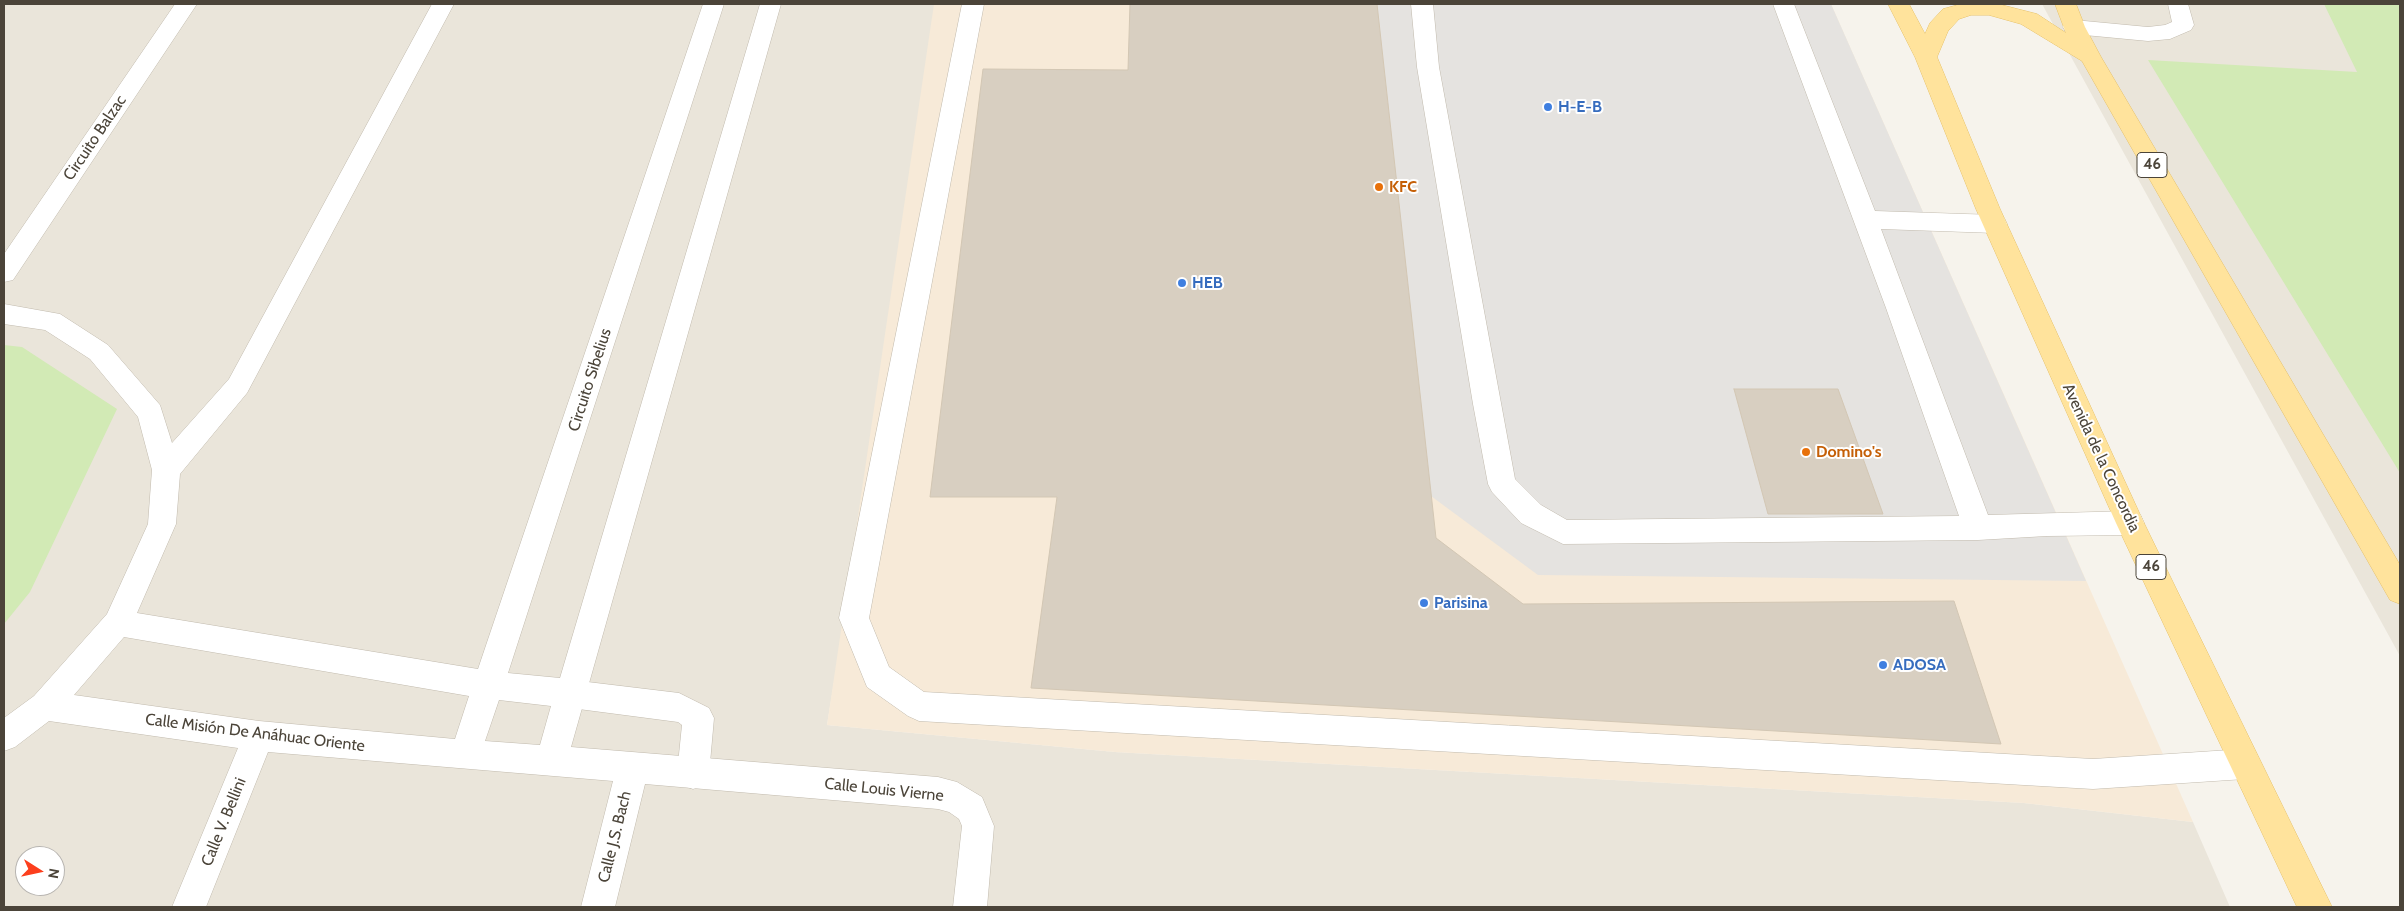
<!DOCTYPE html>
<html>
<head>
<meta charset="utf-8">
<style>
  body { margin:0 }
  #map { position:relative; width:2404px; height:911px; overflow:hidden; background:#f6f3ec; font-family:Cabin,sans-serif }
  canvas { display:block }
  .frame { position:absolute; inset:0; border:5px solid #4b4439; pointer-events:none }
  .north { position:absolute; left:15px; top:846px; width:50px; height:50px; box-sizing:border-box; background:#fff; border:1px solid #b7b4b0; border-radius:50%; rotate:100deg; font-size:14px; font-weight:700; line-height:20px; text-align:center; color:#4b4439 }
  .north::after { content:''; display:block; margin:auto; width:18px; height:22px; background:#fc3f1d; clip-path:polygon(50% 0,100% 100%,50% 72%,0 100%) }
</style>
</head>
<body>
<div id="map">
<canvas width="2404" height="911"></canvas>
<div class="frame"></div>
<div class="north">N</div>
</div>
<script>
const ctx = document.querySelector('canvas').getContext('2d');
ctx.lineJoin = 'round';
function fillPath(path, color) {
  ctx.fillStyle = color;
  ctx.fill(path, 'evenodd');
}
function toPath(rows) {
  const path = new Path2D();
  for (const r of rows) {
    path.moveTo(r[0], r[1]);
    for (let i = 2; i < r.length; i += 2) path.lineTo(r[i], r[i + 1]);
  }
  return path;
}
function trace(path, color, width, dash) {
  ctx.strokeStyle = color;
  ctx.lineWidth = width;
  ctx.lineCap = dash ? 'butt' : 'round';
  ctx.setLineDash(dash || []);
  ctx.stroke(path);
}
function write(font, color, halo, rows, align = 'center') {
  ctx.font = font + ' Cabin,sans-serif';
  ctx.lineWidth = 4;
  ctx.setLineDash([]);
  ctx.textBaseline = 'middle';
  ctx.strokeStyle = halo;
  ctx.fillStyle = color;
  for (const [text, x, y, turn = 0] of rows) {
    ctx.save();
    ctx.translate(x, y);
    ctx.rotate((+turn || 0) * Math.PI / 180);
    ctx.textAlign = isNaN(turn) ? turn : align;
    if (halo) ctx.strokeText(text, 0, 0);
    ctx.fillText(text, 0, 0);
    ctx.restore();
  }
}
const residential = toPath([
  [4,4,944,4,827,725,1115,752,2024,803,2193,822,2230,907,4,907],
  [25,856,55,856,55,886,25,886],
  [2042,4,2400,4,2400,656]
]);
const commercial = toPath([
  [934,4,1831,4,2193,822,2024,803,1115,752,827,725]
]);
const green = toPath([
  [2324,4,2400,4,2400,473,2148,60,2357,72],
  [4,345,22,347,117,409,30,592,4,624]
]);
const parking = toPath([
  [1377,4,1831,4,2086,581,1538,575,1431,496]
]);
const building = toPath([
  [1130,4,1377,4,1436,538,1523,604,1954,601,2001,744,1031,688,1057,497,930,497,983,69,1128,70,1130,4],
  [1734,389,1838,389,1883,514,1768,514,1734,389]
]);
const service = toPath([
  [962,4,984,4,869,618,889,667,924,692,2093,759,2245,749,2256,753,2261,764,2256,775,2245,779,2093,789,919,721,908,716,867,687,839,618,962,4],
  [1411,4,1433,4,1439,67,1515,479,1541,505,1567,520,1959,516,1886,308,1773,4,1794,4,1875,211,1995,215,2004,218,2007,224,2004,230,1995,233,1881,229,1988,515,2130,511,2140,514,2144,523,2140,532,2130,535,2047,536,1978,540,1563,544,1521,523,1492,492,1488,484,1473,404,1417,67,1411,4],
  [2168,4,2188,4,2194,25,2191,30,2170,39,2148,41,2074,34,2066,32,2063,27,2066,22,2074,20,2148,27,2165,25,2172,22,2168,4],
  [571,680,679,693,709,708,714,718,709,774,704,785,693,789,682,785,677,774,682,725,678,722,571,708,560,704,556,694,560,684,571,680]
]);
const minor = toPath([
  [175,4,197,4,13,280,4,282,4,254,175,4],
  [432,4,454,4,247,393,180,474,176,524,137,613,478,669,703,4,724,4,508,673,560,678,760,4,781,4,571,747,938,777,957,782,982,797,994,826,987,907,953,907,962,826,959,819,949,812,938,809,645,784,615,907,581,907,613,781,268,752,206,907,172,907,238,748,49,721,15,747,4,751,4,718,34,696,107,614,148,524,152,470,138,417,90,359,45,330,4,324,4,304,60,314,108,345,160,405,172,443,229,379,432,4],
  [124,637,469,696,455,739,259,721,74,695,124,637],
  [499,700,551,706,540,745,485,741,499,700]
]);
const primary = toPath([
  [1888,4,1909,4,1925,34,1930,23,1943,9,1961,4,1998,4,2037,14,2066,33,2055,4,2076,4,2085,27,2101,57,2400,565,2400,604,2390,600,2082,61,2021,24,1989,15,1971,15,1959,19,1948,31,1937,57,2000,209,2143,521,2332,907,2297,907,2116,523,1976,209,1915,57,1888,4]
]);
const markers = [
  [1548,107,5,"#3f7fe0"],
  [1379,187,5,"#e8710a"],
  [1182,283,5,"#3f7fe0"],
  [1806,452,5,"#e8710a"],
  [1424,603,5,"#3f7fe0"],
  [1883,665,5,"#3f7fe0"]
];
const shields = [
  [2152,165,30],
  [2151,567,30]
];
const shieldNames = [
  ["46",2152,165],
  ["46",2151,567]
];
const shopNames = [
  ["H-E-B",1558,107],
  ["HEB",1192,283],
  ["Parisina",1434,603],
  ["ADOSA",1893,665]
];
const streetNames = [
  ["Circuito Balzac",95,138,-56],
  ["Circuito Sibelius",590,380,-72],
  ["Avenida de la Concordia",2101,458,65],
  ["Calle Misión De Anáhuac Oriente",255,733,7],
  ["Calle Louis Vierne",884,790,6],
  ["Calle V. Bellini",224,822,-68],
  ["Calle J.S. Bach",615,837,-76]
];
const foodNames = [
  ["KFC",1389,187],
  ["Domino's",1816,452]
];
fillPath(residential, '#eae5da');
fillPath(commercial, '#f7ead8');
fillPath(green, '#d2eab5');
fillPath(parking, '#e5e3e0');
fillPath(building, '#d8cfc1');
trace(building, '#d3c7b4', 1);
trace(service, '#c2bbae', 1);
trace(minor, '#c2bbae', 1);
trace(primary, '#e6c16a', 1);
fillPath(service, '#fff');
fillPath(minor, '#fff');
fillPath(primary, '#ffe39c');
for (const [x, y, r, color] of markers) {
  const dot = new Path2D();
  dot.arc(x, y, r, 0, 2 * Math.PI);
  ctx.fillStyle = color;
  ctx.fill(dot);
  trace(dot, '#fff', 2);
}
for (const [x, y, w] of shields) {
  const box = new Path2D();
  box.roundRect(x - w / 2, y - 12.5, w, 25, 4);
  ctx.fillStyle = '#fff';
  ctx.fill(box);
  trace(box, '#4b4439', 1);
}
write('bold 15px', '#4b4439', null, shieldNames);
write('bold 16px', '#366cbe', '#fff', shopNames, 'left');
write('16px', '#4b4439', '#fff', streetNames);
write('bold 16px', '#c56008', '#fff', foodNames, 'left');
</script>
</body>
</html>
